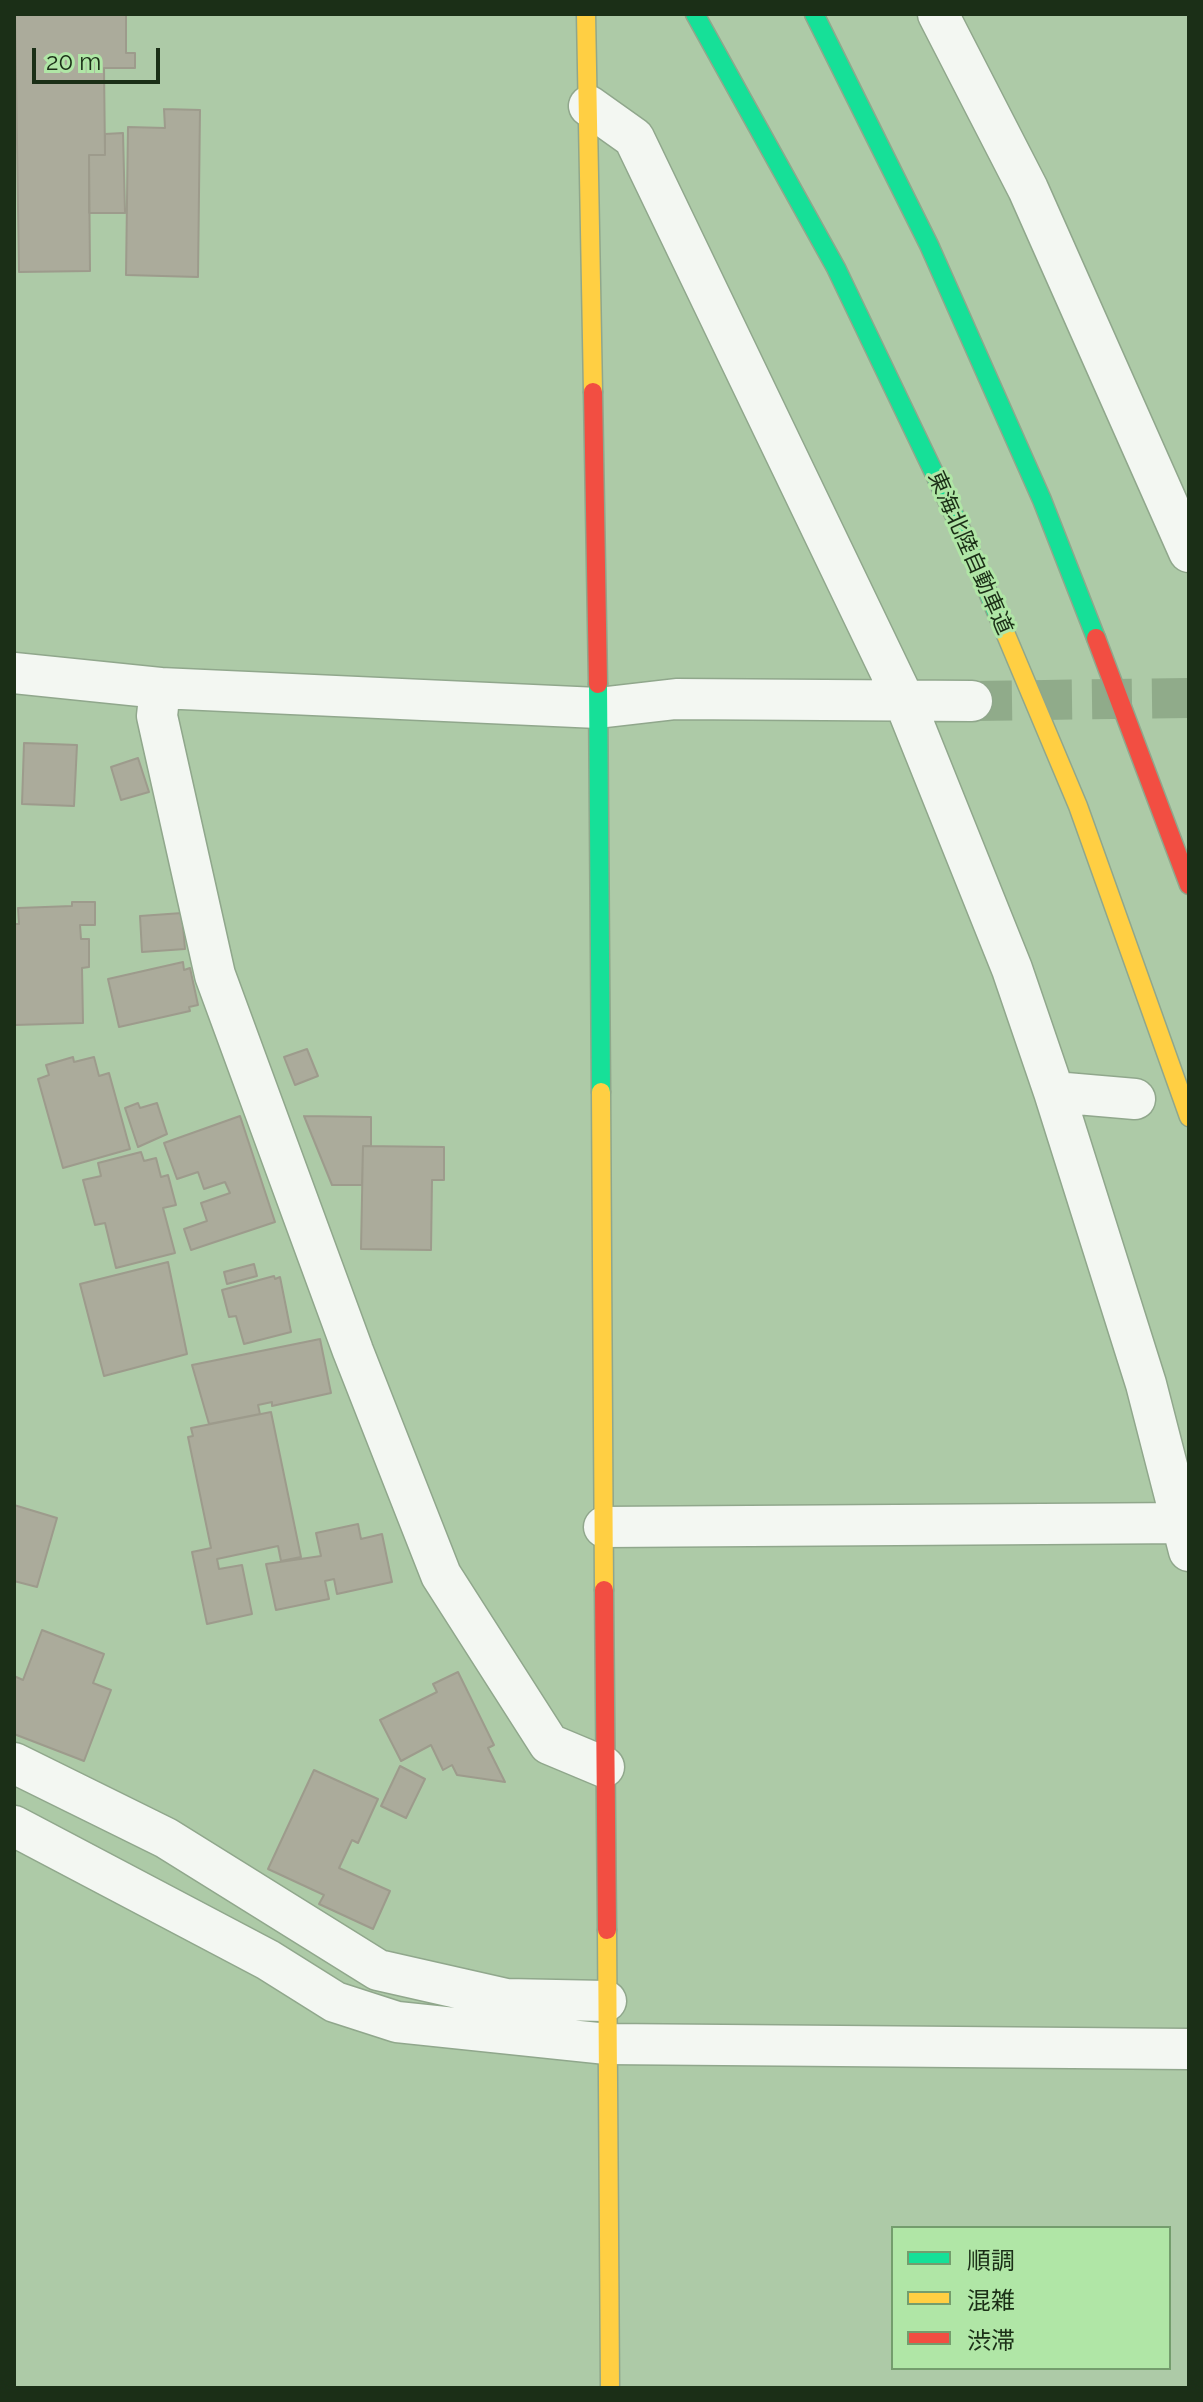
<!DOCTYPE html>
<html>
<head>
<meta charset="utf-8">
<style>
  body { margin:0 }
  #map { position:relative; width:1203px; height:2402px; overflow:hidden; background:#adcaa7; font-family:Raleway,"Noto Sans JP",sans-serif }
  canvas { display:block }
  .frame { position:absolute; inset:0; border:16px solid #1b2f17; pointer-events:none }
  .legend { position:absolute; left:891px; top:2226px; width:280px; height:144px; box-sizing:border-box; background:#b0e6a6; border:2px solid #749d6d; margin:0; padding:10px 14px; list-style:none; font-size:24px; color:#1b2f17 }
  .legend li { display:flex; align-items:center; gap:16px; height:40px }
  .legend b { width:40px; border:2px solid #749d6d }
  .scale { position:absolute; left:32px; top:48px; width:128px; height:36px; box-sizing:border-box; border:4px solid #1b2f17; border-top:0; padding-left:10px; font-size:24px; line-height:28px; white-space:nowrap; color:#1b2f17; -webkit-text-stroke:6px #b0e6a6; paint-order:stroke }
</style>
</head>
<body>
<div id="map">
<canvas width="1203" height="2402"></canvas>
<div class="frame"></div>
<ul class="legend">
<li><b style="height:10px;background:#16e098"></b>順調</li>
<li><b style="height:10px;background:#ffcf43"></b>混雑</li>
<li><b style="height:10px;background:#f24e42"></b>渋滞</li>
</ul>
<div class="scale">20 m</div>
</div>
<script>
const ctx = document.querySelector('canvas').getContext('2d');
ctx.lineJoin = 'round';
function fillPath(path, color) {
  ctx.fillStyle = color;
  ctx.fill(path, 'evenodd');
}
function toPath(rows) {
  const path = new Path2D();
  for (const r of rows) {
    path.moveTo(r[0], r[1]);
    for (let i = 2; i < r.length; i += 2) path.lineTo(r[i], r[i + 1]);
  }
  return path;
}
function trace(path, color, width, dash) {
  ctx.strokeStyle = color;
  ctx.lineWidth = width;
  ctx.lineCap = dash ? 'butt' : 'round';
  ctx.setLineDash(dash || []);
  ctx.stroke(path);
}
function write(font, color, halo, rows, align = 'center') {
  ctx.font = font + ' Raleway,"Noto Sans JP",sans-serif';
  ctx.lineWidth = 6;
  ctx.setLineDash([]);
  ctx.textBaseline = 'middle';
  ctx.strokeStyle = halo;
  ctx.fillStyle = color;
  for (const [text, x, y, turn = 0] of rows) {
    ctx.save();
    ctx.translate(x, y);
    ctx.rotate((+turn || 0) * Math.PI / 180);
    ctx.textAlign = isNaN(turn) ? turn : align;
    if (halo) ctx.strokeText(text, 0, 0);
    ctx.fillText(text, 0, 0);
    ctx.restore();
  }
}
const building = toPath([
  [15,14,126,14,126,53,135,53,135,68,104,68,105,155,89,155,90,271,19,272,15,14],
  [164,109,200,110,198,277,126,275,128,127,165,128,164,109],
  [123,133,125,213,89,213,89,155,105,155,105,134,123,133],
  [24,743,77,745,74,806,22,804,24,743],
  [138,758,149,792,121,800,111,767,138,758],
  [72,902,95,902,95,925,80,925,81,939,89,939,89,967,82,968,83,1023,14,1025,14,924,19,924,18,908,72,906,72,902],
  [182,913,185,949,142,952,140,916,182,913],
  [183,962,184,970,190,968,198,1005,189,1007,190,1011,119,1027,108,979,183,962],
  [307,1049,318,1076,295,1085,284,1057,307,1049],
  [73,1057,74,1062,94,1057,99,1076,109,1073,130,1149,63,1168,38,1079,49,1075,46,1065,73,1057],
  [138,1103,140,1108,157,1103,167,1134,138,1147,125,1108,138,1103],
  [240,1116,275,1222,191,1250,184,1229,207,1221,201,1203,230,1193,225,1182,204,1189,198,1172,177,1179,164,1143,240,1116],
  [304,1116,371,1117,371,1146,363,1146,362,1185,332,1185,304,1116],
  [363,1146,444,1147,444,1180,432,1180,431,1250,361,1249,363,1146],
  [141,1152,144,1161,156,1158,161,1177,168,1175,176,1205,163,1208,175,1253,116,1268,105,1223,95,1225,83,1180,101,1176,98,1163,141,1152],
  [168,1262,187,1354,104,1376,80,1284,168,1262],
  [254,1264,257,1276,227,1284,224,1272,254,1264],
  [274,1276,275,1279,280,1277,291,1332,244,1344,236,1316,229,1317,222,1290,274,1276],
  [320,1339,331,1393,272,1406,272,1402,258,1405,260,1414,209,1424,192,1365,320,1339],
  [271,1412,301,1557,281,1561,278,1546,217,1559,219,1569,242,1565,252,1614,207,1624,192,1552,211,1548,188,1437,193,1436,191,1428,271,1412],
  [14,1505,57,1518,37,1587,14,1581,14,1505],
  [358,1524,361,1539,382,1534,392,1582,337,1594,334,1579,325,1581,329,1599,276,1610,266,1564,321,1556,316,1533,358,1524],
  [42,1630,104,1654,93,1683,111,1690,84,1761,14,1734,14,1676,23,1680,42,1630],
  [458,1672,494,1745,488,1748,505,1782,457,1775,452,1765,443,1770,431,1745,401,1761,380,1720,437,1692,433,1684,458,1672],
  [400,1766,425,1779,406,1818,381,1806,400,1766],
  [314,1770,378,1799,358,1843,352,1840,339,1868,390,1891,373,1929,319,1904,324,1895,268,1869,314,1770]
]);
const streetTunnel = toPath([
  [972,701,1189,698]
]);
const street = toPath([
  [938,14,1028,189,1189,552],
  [589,106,634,138,904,700,1012,969,1054,1092,1146,1384,1189,1551],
  [14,673,160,688,598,708,676,699,972,701],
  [160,688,157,716,215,975,353,1351,441,1575,549,1744,604,1767],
  [1054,1092,1135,1099],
  [604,1527,1189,1523],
  [14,1763,166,1838,378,1970,506,1999,606,2001],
  [14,1826,268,1960,335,2002,397,2022,607,2044,1189,2049]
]);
const fast = toPath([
  [695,14,836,268,960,527,1004,630],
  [814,14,929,245,1042,500,1096,638],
  [598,684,601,1092]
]);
const slow = toPath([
  [586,14,593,392],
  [1004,630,1078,806,1189,1117],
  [601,1092,604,1590],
  [607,1930,610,2388]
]);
const jam = toPath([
  [593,392,598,684],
  [1096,638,1189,885],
  [604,1590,607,1930]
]);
const streetNames = [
  ["東海北陸自動車道",970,553,66]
];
fillPath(building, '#abab9b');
trace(building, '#9d9b8c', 2);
trace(streetTunnel, '#90ab8a', 40, [40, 20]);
trace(street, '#90a78c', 43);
trace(fast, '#90a78c', 21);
trace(slow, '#90a78c', 21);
trace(jam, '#90a78c', 21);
trace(street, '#f3f7f2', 40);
trace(fast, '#16e098', 18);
trace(slow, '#ffcf43', 18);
trace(jam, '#f24e42', 18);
write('22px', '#1b2f17', '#b0e6a6', streetNames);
</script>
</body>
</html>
